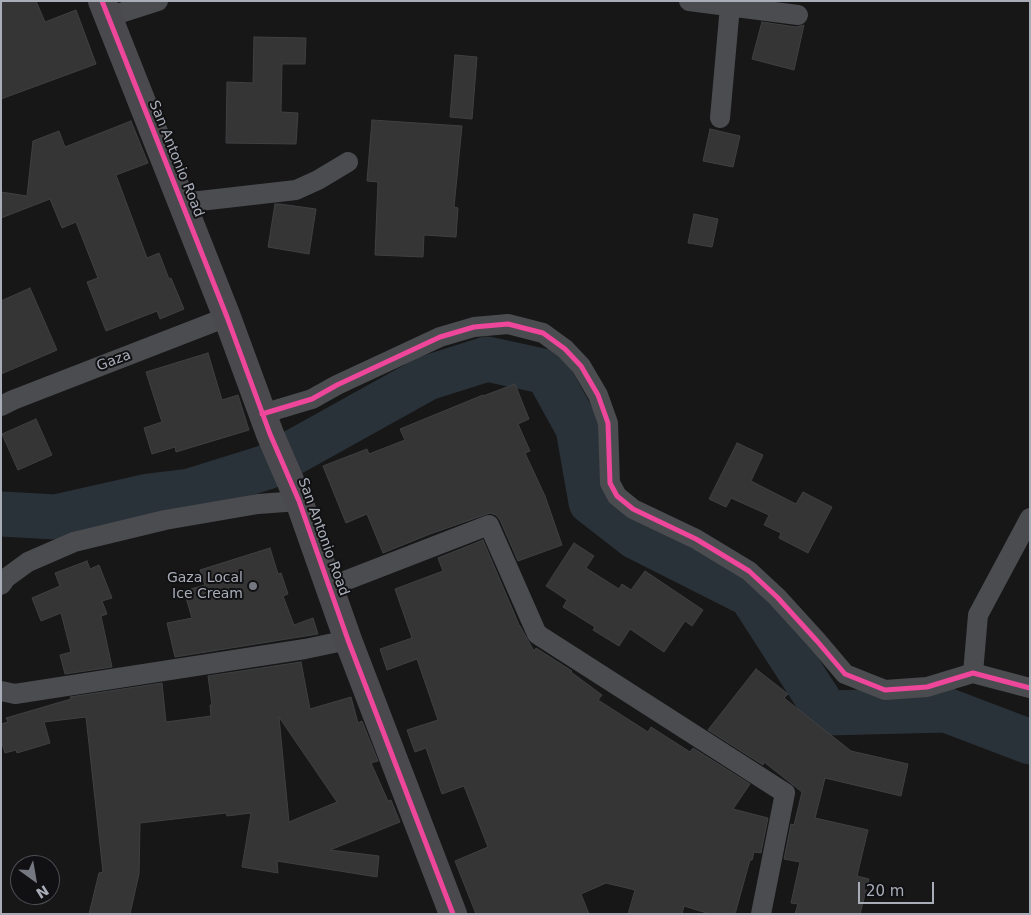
<!DOCTYPE html>
<html>
<head>
<meta charset="utf-8">
<style>
  body { margin:0 }
  #map { position:relative; width:1031px; height:915px; overflow:hidden; background:#171717; font-family:"DejaVu Sans",sans-serif }
  canvas { display:block }
  .frame { position:absolute; inset:0; border:2px solid #a8adb8; pointer-events:none }
  .north { position:absolute; left:10px; top:855px; width:50px; height:50px; box-sizing:border-box; background:#111113; border:1px solid #4d4f55; border-radius:50%; rotate:148deg; font-size:14px; font-weight:700; line-height:20px; text-align:center; color:#a8adb8 }
  .north::after { content:''; display:block; margin:auto; width:18px; height:22px; background:#757880; clip-path:polygon(50% 0,100% 100%,50% 72%,0 100%) }
  .scale { position:absolute; left:858px; top:882px; width:76px; height:22px; box-sizing:border-box; border:2px solid #a8adb8; border-top:0; padding-left:6px; font-size:15px; line-height:18px; white-space:nowrap; color:#a8adb8; -webkit-text-stroke:4px #111113; paint-order:stroke }
</style>
</head>
<body>
<div id="map">
<canvas width="1031" height="915"></canvas>
<div class="frame"></div>
<div class="north">N</div>
<div class="scale">20 m</div>
</div>
<script>
const ctx = document.querySelector('canvas').getContext('2d');
ctx.lineJoin = 'round';
function toPath(rows) {
  const path = new Path2D();
  for (const r of rows) {
    path.moveTo(r[0], r[1]);
    for (let i = 2; i < r.length; i += 2) path.lineTo(r[i], r[i + 1]);
  }
  return path;
}
function trace(path, color, width, dash) {
  ctx.strokeStyle = color;
  ctx.lineWidth = width;
  ctx.lineCap = dash ? 'butt' : 'round';
  ctx.setLineDash(dash || []);
  ctx.stroke(path);
}
function fillPath(path, color) {
  ctx.fillStyle = color;
  ctx.fill(path, 'evenodd');
}
function write(font, color, halo, rows, align = 'center') {
  ctx.font = font + ' "DejaVu Sans",sans-serif';
  ctx.lineWidth = 4;
  ctx.setLineDash([]);
  ctx.textBaseline = 'middle';
  ctx.strokeStyle = halo;
  ctx.fillStyle = color;
  for (const [text, x, y, turn = 0] of rows) {
    ctx.save();
    ctx.translate(x, y);
    ctx.rotate((+turn || 0) * Math.PI / 180);
    ctx.textAlign = isNaN(turn) ? turn : align;
    if (halo) ctx.strokeText(text, 0, 0);
    ctx.fillText(text, 0, 0);
    ctx.restore();
  }
}
const river = toPath([
  [1,514,56,517,149,496,190,491,267,467,427,378,487,359,547,372,578,428,591,502,636,537,751,595,827,713,946,710,1030,742]
]);
const building = toPath([
  [1,1,36,1,45,22,76,10,96,64,1,99,1,1],
  [762,22,796,27,804,25,794,70,752,59,762,22],
  [254,37,306,38,305,64,282,64,281,112,298,113,296,144,226,143,227,82,253,83,254,37],
  [455,55,477,57,472,119,450,117,455,55],
  [372,120,462,126,454,207,458,208,456,237,424,235,423,257,375,255,378,182,367,181,372,120],
  [131,121,148,163,116,175,147,258,159,253,169,279,171,278,184,309,160,319,157,311,106,331,87,282,98,278,76,222,62,228,50,199,1,218,1,192,27,196,33,141,59,131,65,147,131,121],
  [710,129,740,136,733,167,703,161,710,129],
  [275,204,280,204,316,209,309,254,268,247,275,204],
  [694,214,718,219,712,247,688,243,694,214],
  [30,288,57,350,1,374,1,301,30,288],
  [208,353,222,400,238,395,249,430,176,452,175,447,152,454,144,428,162,422,146,372,208,353],
  [515,384,529,419,518,424,530,451,525,453,545,496,562,545,518,561,500,520,496,515,490,513,430,534,383,553,367,514,346,523,323,466,367,449,369,454,405,440,400,429,483,395,483,396,515,384],
  [36,419,52,455,18,470,2,434,36,419],
  [737,443,763,455,751,481,796,504,803,492,832,507,808,553,779,538,781,533,764,525,769,515,731,498,726,507,709,499,737,443],
  [483,540,520,627,520,626,534,651,536,648,572,671,571,672,602,695,598,700,648,732,651,727,690,752,693,748,750,784,733,809,768,818,761,853,754,852,752,860,750,860,735,914,710,914,684,906,682,914,628,914,635,890,606,883,581,894,589,914,476,914,455,861,488,847,464,786,442,794,426,748,415,752,407,730,438,720,417,659,387,670,380,649,412,638,395,589,443,571,438,558,483,540],
  [574,543,594,556,586,568,619,589,622,584,631,590,645,571,703,610,692,626,685,621,664,652,630,629,619,646,593,630,595,627,563,607,567,600,546,586,574,543],
  [270,548,278,574,281,573,288,594,283,596,294,625,313,618,318,634,175,657,167,623,192,618,184,591,205,585,200,570,270,548],
  [87,561,90,569,99,565,112,598,102,601,107,614,101,616,112,667,65,674,60,655,71,652,61,613,41,621,32,598,60,586,55,573,87,561],
  [301,662,310,709,351,697,358,723,362,721,378,761,371,763,388,801,391,800,400,822,330,850,379,856,377,877,277,861,278,873,242,867,251,813,227,816,226,813,140,823,139,874,130,914,89,914,99,873,103,872,86,717,44,722,50,743,17,753,16,750,5,753,1,740,1,724,8,722,6,718,71,699,70,697,162,683,166,722,211,716,210,705,212,705,208,676,301,662],
  [279,717,337,802,289,822,279,717],
  [756,669,788,694,784,698,851,751,908,764,901,796,825,778,815,818,868,830,857,876,869,879,860,914,795,914,798,904,791,903,800,862,784,859,791,824,794,825,802,792,764,762,763,765,708,730,756,669]
]);
const street = toPath([
  [689,1,798,15],
  [108,17,158,1],
  [720,118,730,6],
  [182,203,296,190,318,180,348,162],
  [1,406,13,400,227,317],
  [262,414,312,399,337,385,440,337,474,327,508,324,543,333,565,349,581,366,598,395,608,423,610,483,617,496,633,509,696,539,749,571,777,597,817,641,845,674,885,690,927,687,973,673,1030,688],
  [1,585,6,578,28,562,74,542,165,520,258,504,299,501],
  [329,587,489,525,537,634,785,793,761,914],
  [973,673,978,615,1030,518],
  [1,691,15,694,305,649,348,640]
]);
const secondary = toPath([
  [102,1,227,317,270,434,299,501,348,640,453,914]
]);
const cycleway = toPath([
  [102,1,227,317,270,434,299,501,348,640,453,914],
  [262,414,312,399,337,385,440,337,474,327,508,324,543,333,565,349,581,366,598,395,608,423,610,483,617,496,633,509,696,539,749,571,777,597,817,641,845,674,885,690,927,687,973,673,1030,688]
]);
const markers = [
  [253,586,5,"#757880"]
];
const streetNames = [
  ["San Antonio Road",176,159,68],
  ["Gaza",114,361,-21],
  ["San Antonio Road",323,537,70]
];
const poiNames = [
  ["Gaza Local",243,578],
  ["Ice Cream",243,594]
];
trace(river, '#2a3239', 45);
fillPath(building, '#353536');
trace(building, '#3f4043', 1);
trace(street, '#4b4c50', 20);
trace(secondary, '#4a4a4e', 28);
trace(cycleway, '#ed469a', 5);
for (const [x, y, r, color] of markers) {
  const dot = new Path2D();
  dot.arc(x, y, r, 0, 2 * Math.PI);
  ctx.fillStyle = color;
  ctx.fill(dot);
  trace(dot, '#111113', 2);
}
write('14px', '#a8adb8', '#111113', streetNames);
write('14px', '#a8adb8', '#111113', poiNames, 'right');
</script>
</body>
</html>
